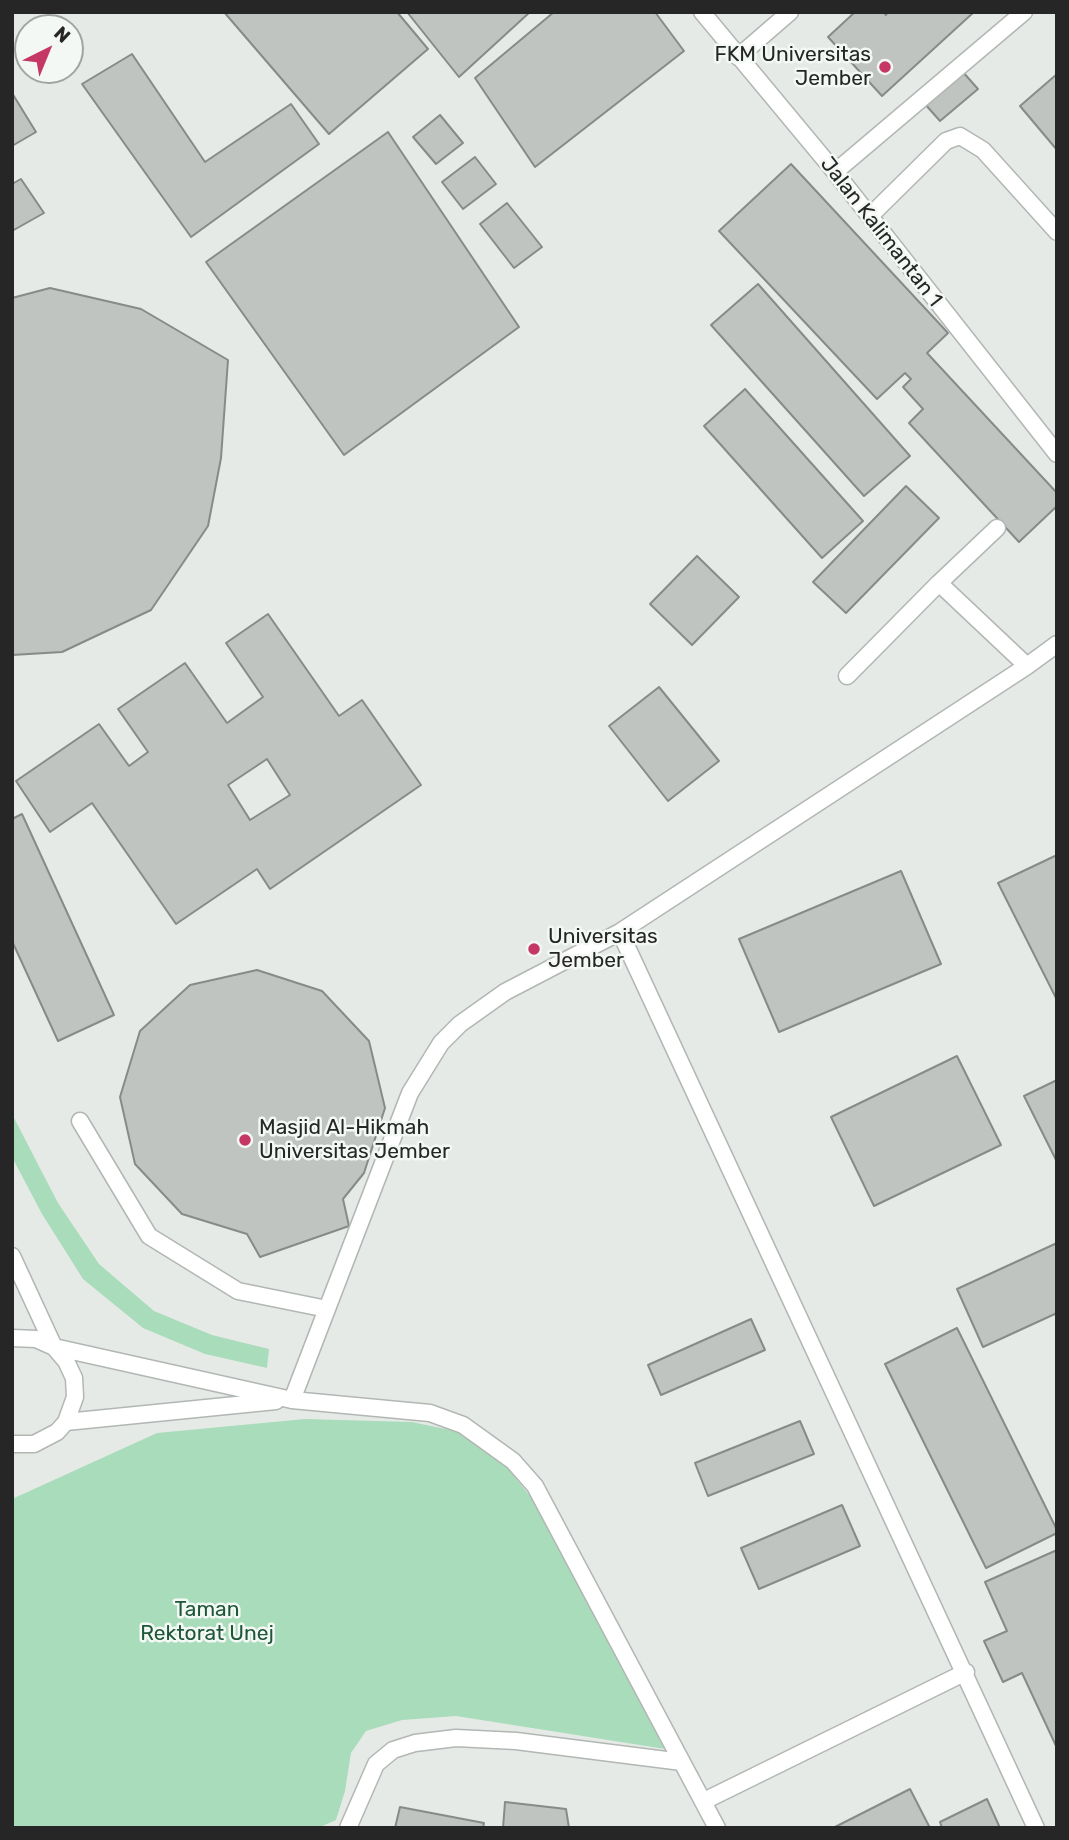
<!DOCTYPE html>
<html>
<head>
<meta charset="utf-8">
<style>
  body { margin:0 }
  #map { position:relative; width:1069px; height:1840px; overflow:hidden; background:#e6eae7; font-family:Rubik,sans-serif }
  canvas { display:block }
  .frame { position:absolute; inset:0; border:14px solid #252625; pointer-events:none }
  .north { position:absolute; left:14px; top:14px; width:70px; height:70px; box-sizing:border-box; background:#f3f8f4; border:2px solid #a1a4a1; border-radius:50%; rotate:43deg; font-size:19px; font-weight:700; line-height:28px; text-align:center; color:#252625 }
  .north::after { content:''; display:block; margin:auto; width:24px; height:32px; background:#c53865; clip-path:polygon(50% 0,100% 100%,50% 72%,0 100%) }
</style>
</head>
<body>
<div id="map">
<canvas width="1069" height="1840"></canvas>
<div class="frame"></div>
<div class="north">N</div>
</div>
<script>
const ctx = document.querySelector('canvas').getContext('2d');
ctx.lineJoin = 'round';
function fillPath(path, color) {
  ctx.fillStyle = color;
  ctx.fill(path, 'evenodd');
}
function toPath(rows) {
  const path = new Path2D();
  for (const r of rows) {
    path.moveTo(r[0], r[1]);
    for (let i = 2; i < r.length; i += 2) path.lineTo(r[i], r[i + 1]);
  }
  return path;
}
function trace(path, color, width, dash) {
  ctx.strokeStyle = color;
  ctx.lineWidth = width;
  ctx.lineCap = dash ? 'butt' : 'round';
  ctx.setLineDash(dash || []);
  ctx.stroke(path);
}
function write(font, color, halo, rows, align = 'center') {
  ctx.font = font + ' Rubik,sans-serif';
  ctx.lineWidth = 5;
  ctx.setLineDash([]);
  ctx.textBaseline = 'middle';
  ctx.strokeStyle = halo;
  ctx.fillStyle = color;
  for (const [text, x, y, turn = 0] of rows) {
    ctx.save();
    ctx.translate(x, y);
    ctx.rotate((+turn || 0) * Math.PI / 180);
    ctx.textAlign = isNaN(turn) ? turn : align;
    if (halo) ctx.strokeText(text, 0, 0);
    ctx.fillText(text, 0, 0);
    ctx.restore();
  }
}
const green = toPath([
  [12,1114,58,1203,99,1264,154,1311,212,1335,269,1349,267,1368,205,1354,143,1328,83,1279,42,1214,12,1157],
  [305,1419,412,1422,460,1432,508,1469,534,1501,665,1749,456,1716,402,1720,366,1731,351,1753,345,1791,336,1820,318,1828,12,1828,12,1499,157,1433]
]);
const building = toPath([
  [224,12,397,12,428,49,329,134,224,12],
  [407,12,530,12,459,77,407,12],
  [554,12,655,12,684,51,535,167,475,78,554,12],
  [855,12,883,12,886,15,888,12,974,12,882,96,828,37,855,12],
  [132,54,205,162,291,104,319,144,191,237,82,84,132,54],
  [962,71,978,89,940,121,924,103,962,71],
  [1057,74,1057,150,1020,106,1057,74],
  [12,93,36,132,12,146,12,93],
  [440,115,463,143,436,164,413,137,440,115],
  [388,132,519,327,344,455,206,262,388,132],
  [475,157,496,184,463,209,442,182,475,157],
  [791,164,948,333,927,353,1057,493,1057,506,1019,542,909,423,923,409,903,387,911,379,905,373,877,399,719,231,791,164],
  [21,179,44,213,12,231,12,184,21,179],
  [507,203,542,247,514,268,480,224,507,203],
  [758,284,910,456,864,496,711,325,758,284],
  [50,288,141,309,228,360,221,458,208,526,151,610,62,652,12,655,12,298,50,288],
  [745,389,863,521,822,558,704,426,745,389],
  [906,486,939,518,846,613,813,582,906,486],
  [697,556,739,597,692,645,650,604,697,556],
  [268,614,339,716,362,700,421,785,270,889,257,869,176,924,92,803,50,832,16,781,99,724,129,766,148,752,118,709,185,663,227,723,263,697,226,643,268,614],
  [267,759,290,795,250,820,228,785,267,759],
  [659,687,719,761,668,801,609,726,659,687],
  [22,814,114,1015,58,1041,12,941,12,819,22,814],
  [1057,855,1057,1000,998,883,1057,855],
  [901,871,941,964,779,1032,739,939,901,871],
  [257,970,322,991,369,1041,385,1108,364,1173,343,1199,349,1226,260,1257,247,1234,182,1214,135,1164,120,1097,140,1031,190,985,257,970],
  [957,1056,1001,1145,874,1206,831,1117,957,1056],
  [1057,1080,1057,1162,1024,1096,1057,1080],
  [1057,1243,1057,1313,983,1347,957,1289,1057,1243],
  [751,1319,765,1350,661,1395,648,1365,751,1319],
  [957,1328,1057,1530,1057,1533,986,1568,885,1364,957,1328],
  [800,1421,814,1454,708,1496,695,1463,800,1421],
  [842,1505,860,1546,759,1589,741,1548,842,1505],
  [1057,1550,1057,1748,1022,1673,1003,1682,984,1641,1007,1631,985,1582,1057,1550],
  [910,1789,930,1828,833,1828,910,1789],
  [987,1799,1000,1828,942,1828,940,1822,987,1799],
  [505,1802,566,1809,569,1828,503,1828,505,1802],
  [400,1807,484,1823,483,1828,395,1828,400,1807]
]);
const service = toPath([
  [702,12,835,172,1057,454],
  [738,57,790,12],
  [835,172,1024,12],
  [870,216,946,141,960,136,983,150,1057,232],
  [939,583,1027,666],
  [847,676,939,583,997,528],
  [620,932,1036,1828],
  [80,1121,149,1236,238,1291,327,1309],
  [12,1256,54,1347,292,1400,430,1413,463,1425,513,1461,535,1486,717,1828],
  [12,1338,36,1339,54,1347,66,1361,74,1378,75,1397,66,1422,57,1432,34,1444,12,1444],
  [292,1400,410,1093,441,1043,460,1024,505,992,620,932,1027,666,1057,644],
  [66,1422,276,1401],
  [704,1801,966,1672],
  [348,1828,376,1764,393,1750,415,1743,456,1738,516,1741,682,1762]
]);
const markers = [
  [885,67,7,"#c53865"],
  [534,949,7,"#c53865"],
  [245,1140,7,"#c53865"]
];
const poiNames = [
  ["FKM Universitas",871,55,"right"],
  ["Jember",871,79,"right"],
  ["Universitas",548,937],
  ["Jember",548,961],
  ["Masjid Al-Hikmah",259,1128],
  ["Universitas Jember",259,1152]
];
const streetNames = [
  ["Jalan Kalimantan 1",881,232,52]
];
const parkNames = [
  ["Taman",207,1610],
  ["Rektorat Unej",207,1634]
];
fillPath(green, '#a9dcba');
fillPath(building, '#bfc4c1');
trace(building, '#868b88', 2);
trace(service, '#b2b7b4', 19);
trace(service, '#fff', 16);
for (const [x, y, r, color] of markers) {
  const dot = new Path2D();
  dot.arc(x, y, r, 0, 2 * Math.PI);
  ctx.fillStyle = color;
  ctx.fill(dot);
  trace(dot, '#f3f8f4', 2.5);
}
write('21px', '#252625', '#f3f8f4', poiNames, 'left');
write('21px', '#252625', '#f3f8f4', streetNames);
write('21px', '#1f5637', '#f3f8f4', parkNames);
</script>
</body>
</html>
